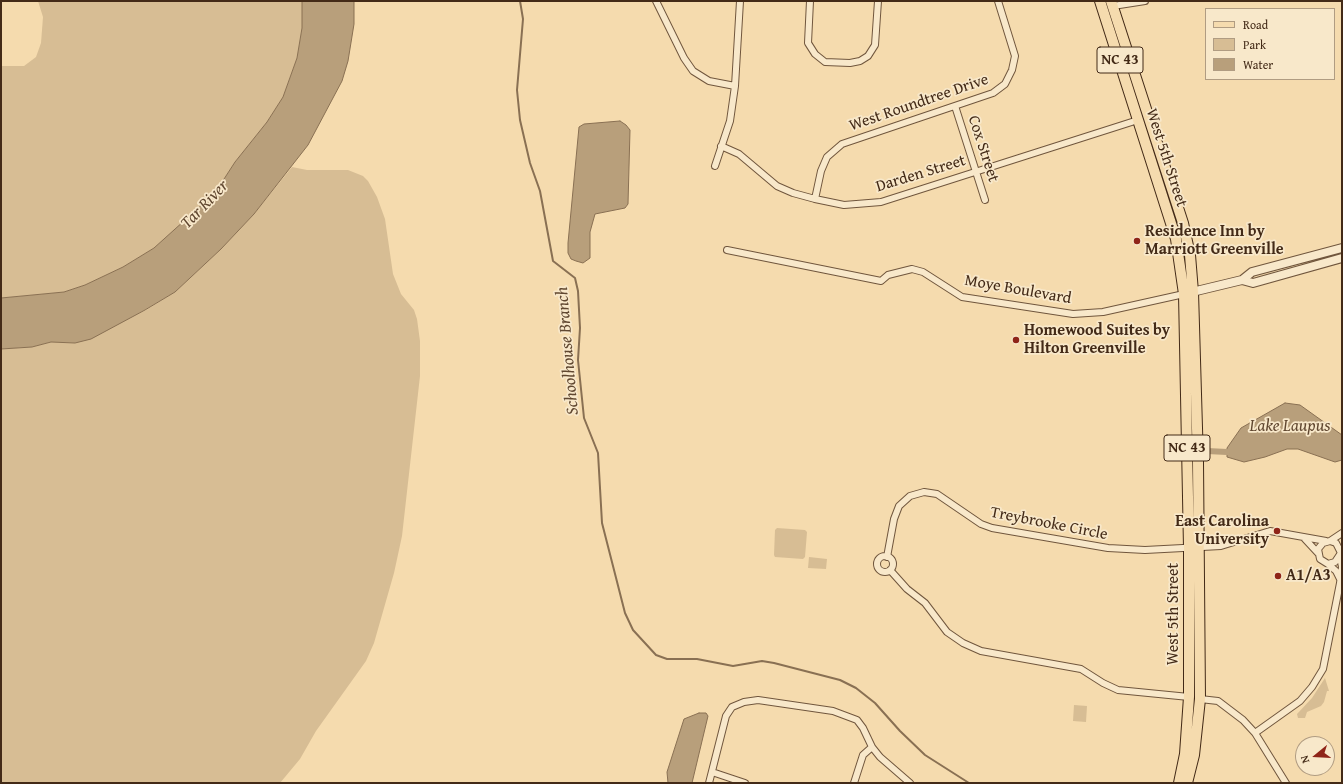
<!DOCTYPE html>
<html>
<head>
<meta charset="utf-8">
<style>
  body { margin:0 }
  #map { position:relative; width:1343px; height:784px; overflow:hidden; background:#f5dbae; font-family:"Gentium Book Plus",serif }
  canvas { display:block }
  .frame { position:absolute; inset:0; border:2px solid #432a17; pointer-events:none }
  .legend { position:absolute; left:1205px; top:8px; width:130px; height:72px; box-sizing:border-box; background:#f8e8ca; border:1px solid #b09c82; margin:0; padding:5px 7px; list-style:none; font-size:12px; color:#432a17 }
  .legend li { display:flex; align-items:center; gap:8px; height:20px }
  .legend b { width:20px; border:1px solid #b09c82 }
  .north { position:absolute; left:1295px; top:736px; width:40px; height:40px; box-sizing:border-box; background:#f8e8ca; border:1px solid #b09c82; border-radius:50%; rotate:252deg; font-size:11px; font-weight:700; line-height:16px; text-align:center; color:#432a17 }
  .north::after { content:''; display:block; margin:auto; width:14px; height:18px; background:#8f2418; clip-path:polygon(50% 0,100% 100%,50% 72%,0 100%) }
</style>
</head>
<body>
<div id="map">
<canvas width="1343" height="784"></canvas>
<div class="frame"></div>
<ul class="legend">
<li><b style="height:5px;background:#f5dbae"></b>Road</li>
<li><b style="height:11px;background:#d7bd94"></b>Park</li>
<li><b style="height:11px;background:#b89f7b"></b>Water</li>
</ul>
<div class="north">N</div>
</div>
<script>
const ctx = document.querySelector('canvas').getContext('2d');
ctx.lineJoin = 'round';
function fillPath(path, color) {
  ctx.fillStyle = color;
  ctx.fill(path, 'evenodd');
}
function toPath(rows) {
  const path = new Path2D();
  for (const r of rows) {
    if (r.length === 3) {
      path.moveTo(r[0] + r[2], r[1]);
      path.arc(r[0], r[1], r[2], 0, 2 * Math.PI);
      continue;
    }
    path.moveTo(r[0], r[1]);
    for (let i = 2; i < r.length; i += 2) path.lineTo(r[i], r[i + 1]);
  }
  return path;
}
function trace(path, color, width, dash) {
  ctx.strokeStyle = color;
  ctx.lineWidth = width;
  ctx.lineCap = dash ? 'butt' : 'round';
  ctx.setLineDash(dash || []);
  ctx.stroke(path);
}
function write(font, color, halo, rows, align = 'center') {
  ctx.font = font + ' "Gentium Book Plus",serif';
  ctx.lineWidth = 3.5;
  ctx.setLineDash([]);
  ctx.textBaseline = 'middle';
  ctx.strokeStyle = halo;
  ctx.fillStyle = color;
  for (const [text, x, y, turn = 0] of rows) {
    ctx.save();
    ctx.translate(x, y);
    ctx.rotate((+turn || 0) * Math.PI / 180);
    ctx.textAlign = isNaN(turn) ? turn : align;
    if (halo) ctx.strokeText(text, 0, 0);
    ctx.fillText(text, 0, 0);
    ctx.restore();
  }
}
const green = toPath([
  [38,1,302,1,302,28,297,58,283,97,267,122,235,162,215,193,187,220,154,248,123,267,85,285,64,292,1,298,1,66,24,66,36,57,41,43,43,17],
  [292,167,307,170,348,170,363,176,368,181,377,197,385,219,393,274,401,294,414,310,417,319,420,341,420,376,402,536,394,573,374,643,366,661,316,731,300,759,280,783,1,783,1,349,32,347,51,342,75,343,146,310,175,292,221,249,254,214],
  [777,528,805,530,807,532,805,557,803,559,775,557,774,555,775,530],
  [809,557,827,559,826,569,808,568],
  [1325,678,1329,691,1327,691,1324,702,1321,706,1307,712,1305,718,1298,718,1297,714,1312,698],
  [1074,705,1087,706,1086,722,1073,721]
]);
const water = toPath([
  [302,1,354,1,354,24,348,61,342,81,308,145,254,214,221,249,175,292,145,310,91,339,75,343,51,342,32,347,1,349,1,298,64,292,85,285,123,267,154,248,215,193,235,162,267,122,283,97,297,58,302,28,302,1],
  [620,121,626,125,630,130,628,204,625,208,595,214,590,232,590,258,583,263,576,261,571,259,568,253,568,243,579,127,584,124,620,121],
  [1285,403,1300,405,1342,435,1342,460,1335,462,1298,449,1287,449,1265,457,1244,462,1227,457,1227,448,1241,428,1285,403],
  [699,713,706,713,708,716,692,783,668,783,667,772,684,719,699,713]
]);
const stream = toPath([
  [520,1,523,19,517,90,520,120,530,163,540,191,553,261,575,278,578,291,580,328,578,360,584,418,598,453,602,523,625,613,633,630,656,655,667,659,697,659,733,666,762,661,774,663,840,680,856,688,875,703,900,731,925,755,969,783]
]);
const canal = toPath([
  [1207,451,1227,452]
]);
const minor = toPath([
  [656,1,684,58,693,71,709,81,735,86],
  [810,1,808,43,815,54,825,62,850,63,860,61,868,56,875,45,878,1],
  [1113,6,1145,1],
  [955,106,985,200],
  [721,146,739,154,777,186,793,193,815,199,844,205,881,202,1138,120],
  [715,166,730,121,735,86,740,1],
  [815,199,821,171,827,157,842,144,993,93,1005,84,1012,70,1015,56,998,1],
  [727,250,881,281,888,275,912,269,923,272,962,297,1073,314,1103,312,1184,294],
  [1305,539,1318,553],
  [1330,541,1336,543,1341,553,1335,562,1328,564,1320,559,1318,549,1323,543,1330,541,1342,533],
  [885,564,8],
  [887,557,894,519,899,506,910,496,924,492,937,494,981,524,992,528,1108,548,1145,550,1221,546,1270,531,1326,541],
  [1328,564,1336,571,1340,579],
  [890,570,907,589,925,603,947,632,963,643,981,651,1081,669,1103,683,1118,690,1189,697],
  [1200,699,1218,701,1243,720,1255,733,1286,783],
  [1255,733,1300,701,1312,687,1323,669,1340,583,1342,567,1340,557],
  [712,772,745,783],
  [709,783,726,716,732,707,744,702,758,700,833,711,857,720,863,728,872,747,880,757,910,783],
  [854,783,863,755,872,747]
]);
const tertiary = toPath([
  [1242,280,1253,283,1342,258],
  [1188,293,1242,280,1252,272,1342,248]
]);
const primary = toPath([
  [1100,1,1176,239,1184,294,1189,548,1189,697,1185,754,1179,783],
  [1111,1,1183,223,1190,255,1193,292,1198,462,1200,699,1194,755,1187,783]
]);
const markers = [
  [1137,241,4,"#8f2418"],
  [1016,340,4,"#8f2418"],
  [1277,531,4,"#8f2418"],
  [1278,576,4,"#8f2418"]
];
const shields = [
  [1120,60,46],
  [1187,448,46]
];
const shieldNames = [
  ["NC 43",1120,60],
  ["NC 43",1187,448]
];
const streetNames = [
  ["West Roundtree Drive",919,103,-19],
  ["Cox Street",983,149,72],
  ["West 5th Street",1166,158,72],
  ["Darden Street",921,174,-17],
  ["Moye Boulevard",1018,290,10],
  ["Treybrooke Circle",1049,524,11],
  ["West 5th Street",1174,614,-90]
];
const poiNames = [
  ["Residence Inn by",1145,232],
  ["Marriott Greenville",1145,250],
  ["Homewood Suites by",1024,331],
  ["Hilton Greenville",1024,349],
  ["East Carolina",1269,522,"right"],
  ["University",1269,540,"right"],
  ["A1/A3",1286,576]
];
const waterNames = [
  ["Tar River",205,205,-46],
  ["Schoolhouse Branch",568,351,-95],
  ["Lake Laupus",1290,427]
];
fillPath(green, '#d7bd94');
fillPath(water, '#b89f7b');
trace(water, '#897053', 1);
trace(stream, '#897053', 2);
trace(canal, '#b89f7b', 6);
trace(minor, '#70563d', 8);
trace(tertiary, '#70563d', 10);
trace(primary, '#432a17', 12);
trace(minor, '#f8e8ca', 6);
trace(tertiary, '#f8e8ca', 8);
trace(primary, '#f5dbae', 10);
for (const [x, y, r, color] of markers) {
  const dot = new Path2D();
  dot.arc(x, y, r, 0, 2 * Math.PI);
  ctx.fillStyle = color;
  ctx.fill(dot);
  trace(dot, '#f8e8ca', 1.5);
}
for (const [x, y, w] of shields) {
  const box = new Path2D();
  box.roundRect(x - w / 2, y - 13, w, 26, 3);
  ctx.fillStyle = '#f8e8ca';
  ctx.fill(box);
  trace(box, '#432a17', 1);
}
write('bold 15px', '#432a17', null, shieldNames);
write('16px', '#432a17', '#f8e8ca', streetNames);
write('bold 16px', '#432a17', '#f8e8ca', poiNames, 'left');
write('italic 17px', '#604730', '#f8e8ca', waterNames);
</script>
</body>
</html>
